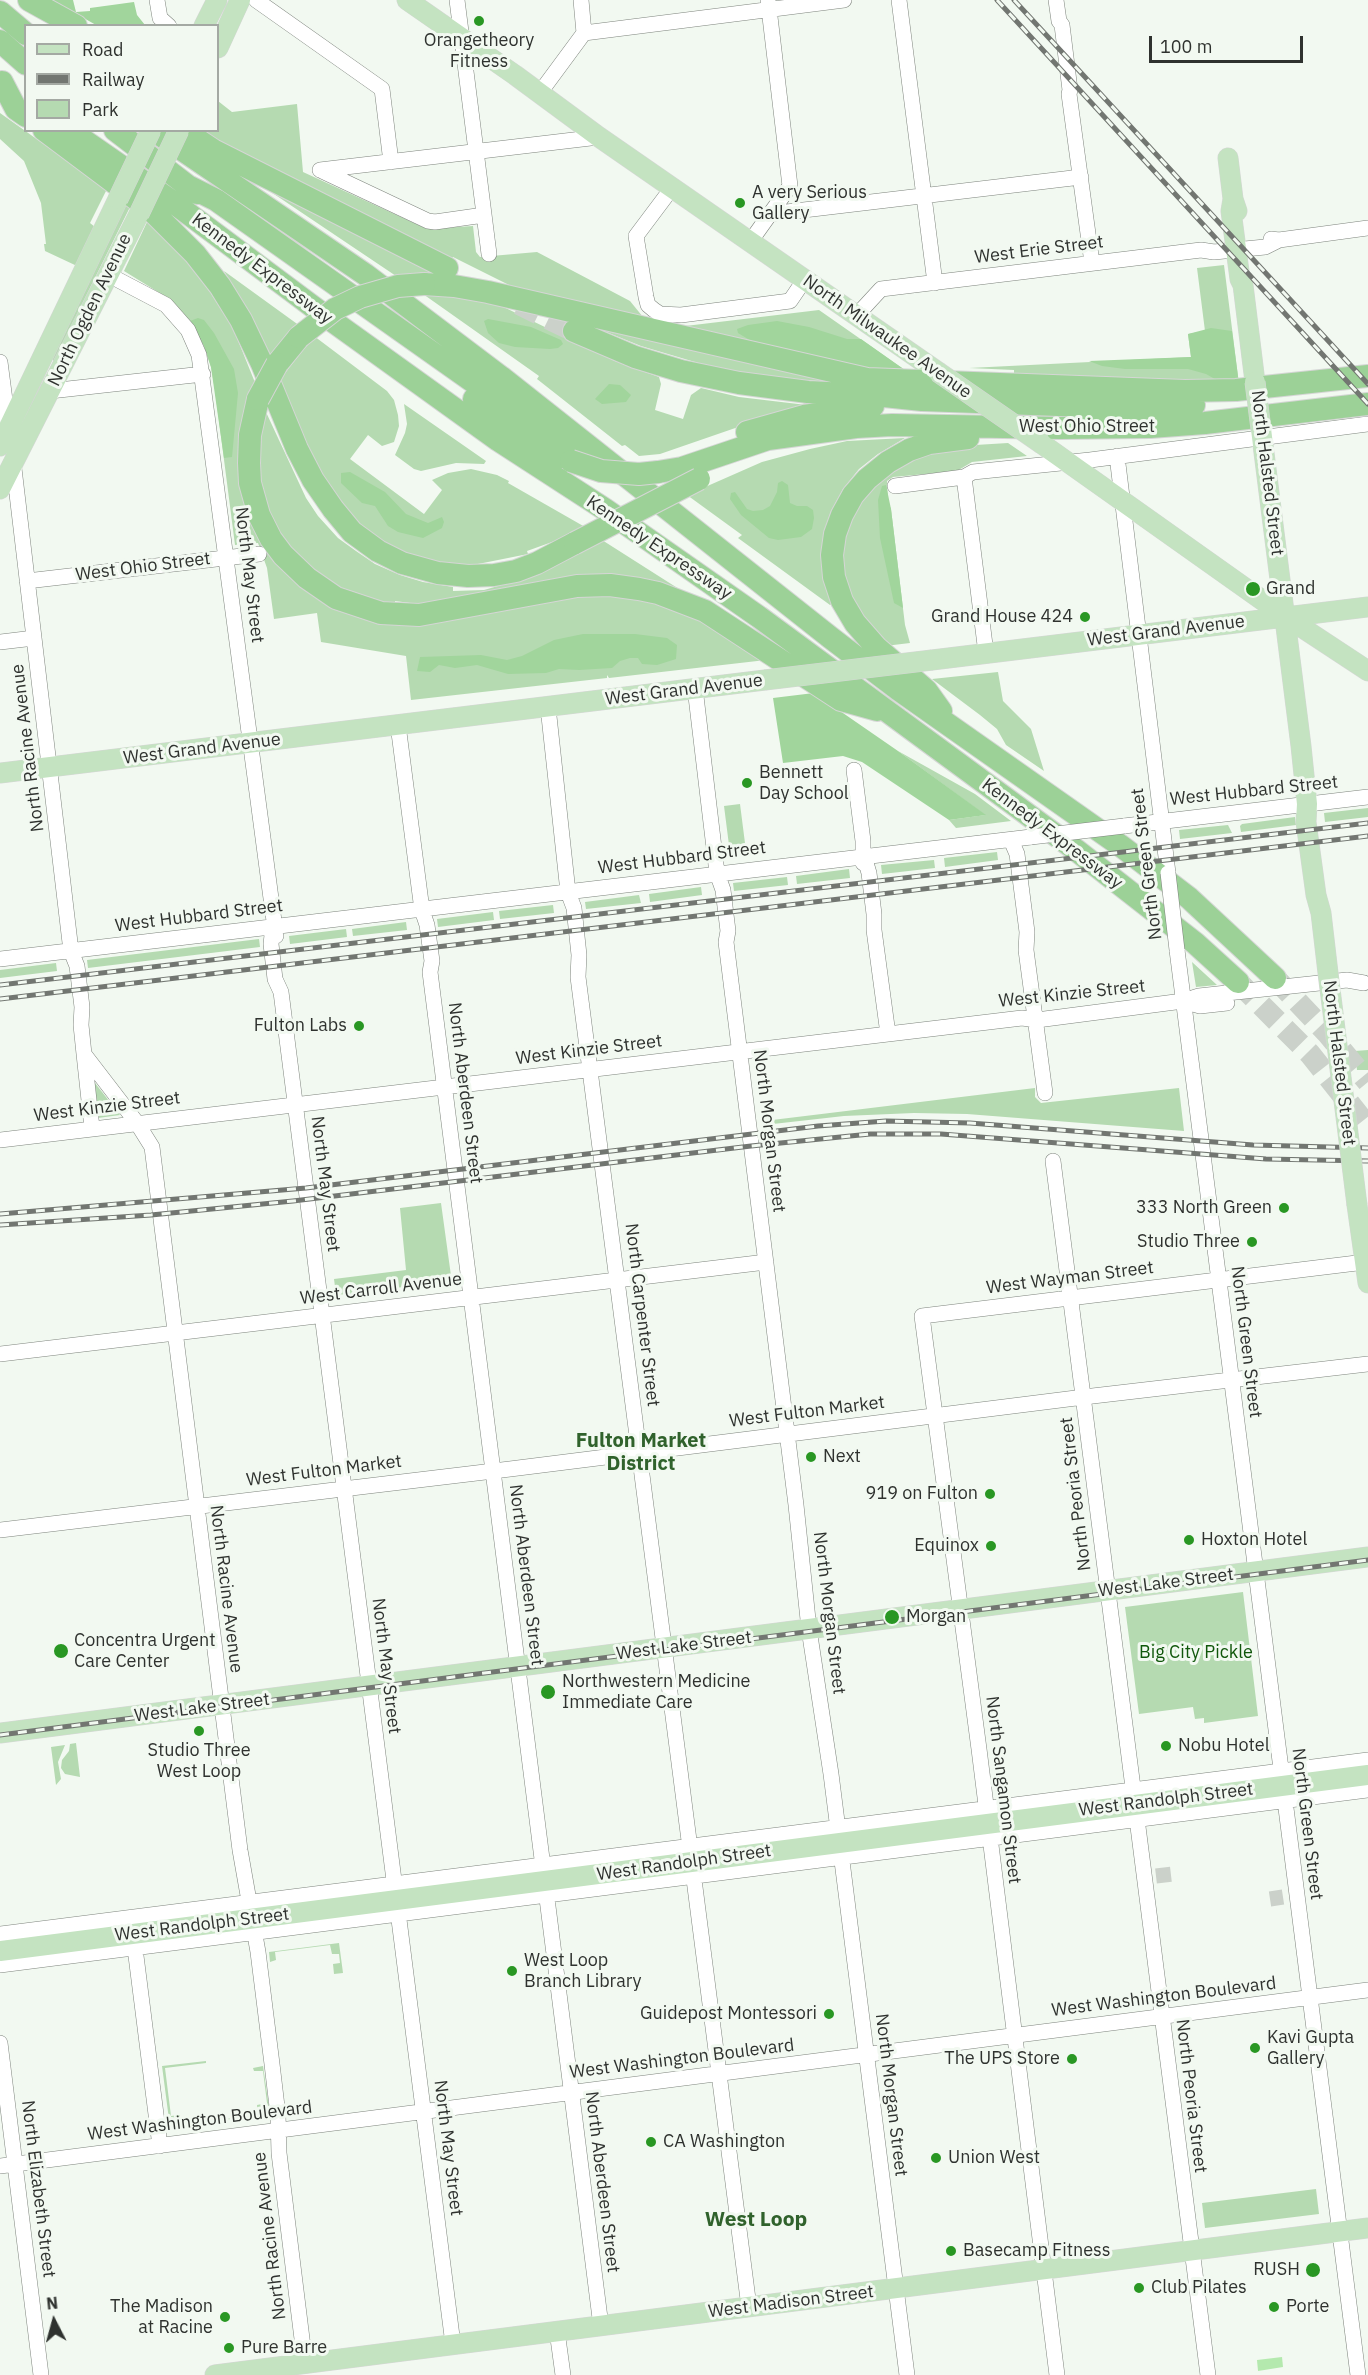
<!DOCTYPE html>
<html>
<head>
<meta charset="utf-8">
<style>
  body { margin:0 }
  #map { position:relative; width:1368px; height:2375px; overflow:hidden; background:#f2f9f1; font-family:"IBM Plex Sans",sans-serif }
  canvas { display:block }
  .legend { position:absolute; left:24px; top:24px; width:195px; height:108px; box-sizing:border-box; background:#f2f9f1; border:2px solid #a4a9a3; margin:0; padding:8px 10px; list-style:none; font-size:18px; color:#2f322f }
  .legend li { display:flex; align-items:center; gap:12px; height:30px }
  .legend b { width:30px; border:2px solid #a4a9a3 }
  .north { position:absolute; left:24px; top:2291px; width:60px; height:60px; -webkit-text-stroke:4px #f2f9f1; paint-order:stroke; rotate:354deg; font-size:16px; font-weight:700; line-height:24px; text-align:center; color:#2f322f }
  .north::after { content:''; display:block; margin:auto; width:21px; height:27px; background:#2f322f; clip-path:polygon(50% 0,100% 100%,50% 72%,0 100%) }
  .scale { position:absolute; left:1149px; top:36px; width:154px; height:27px; box-sizing:border-box; border:3px solid #2f322f; border-top:0; padding-left:8px; font-size:18px; line-height:21px; white-space:nowrap; color:#2f322f; -webkit-text-stroke:4px #f2f9f1; paint-order:stroke }
</style>
</head>
<body>
<div id="map">
<canvas width="1368" height="2375"></canvas>
<ul class="legend">
<li><b style="height:8px;background:#c4e3c1"></b>Road</li>
<li><b style="height:8px;background:#727671"></b>Railway</li>
<li><b style="height:16px;background:#b5dab1"></b>Park</li>
</ul>
<div class="north">N</div>
<div class="scale">100 m</div>
</div>
<script>
const ctx = document.querySelector('canvas').getContext('2d');
ctx.lineJoin = 'round';
function fillPath(path, color) {
  ctx.fillStyle = color;
  ctx.fill(path, 'evenodd');
}
function toPath(rows) {
  const path = new Path2D();
  for (const r of rows) {
    path.moveTo(r[0], r[1]);
    for (let i = 2; i < r.length; i += 2) path.lineTo(r[i], r[i + 1]);
  }
  return path;
}
function trace(path, color, width, dash) {
  ctx.strokeStyle = color;
  ctx.lineWidth = width;
  ctx.lineCap = dash ? 'butt' : 'round';
  ctx.setLineDash(dash || []);
  ctx.stroke(path);
}
function write(font, color, halo, rows, align = 'center') {
  ctx.font = font + ' "IBM Plex Sans",sans-serif';
  ctx.lineWidth = 6;
  ctx.setLineDash([]);
  ctx.textBaseline = 'middle';
  ctx.strokeStyle = halo;
  ctx.fillStyle = color;
  for (const [text, x, y, turn = 0] of rows) {
    ctx.save();
    ctx.translate(x, y);
    ctx.rotate((+turn || 0) * Math.PI / 180);
    ctx.textAlign = isNaN(turn) ? turn : align;
    if (halo) ctx.strokeText(text, 0, 0);
    ctx.fillText(text, 0, 0);
    ctx.restore();
  }
}
const green = toPath([
  [218,101,232,112,297,104,303,172,427,229,473,226,476,252,480,257,537,252,630,301,643,317,650,322,669,326,677,327,819,310,912,375,887,373,817,362,525,293,453,257,451,259,192,131,218,130],
  [0,113,107,189,90,223,95,227,77,266,45,251,44,244,46,244,41,203,24,161,0,139],
  [271,192,443,275,399,278],
  [125,204,130,207,54,361,51,359],
  [148,220,170,239,210,292,233,328,256,385,241,484,342,612,587,594,645,598,701,618,766,660,609,678,607,675,607,678,411,700,406,656,321,642,317,613,274,619,267,568,258,543,235,545,215,390,211,367,204,346,195,327,171,300,124,271],
  [1224,265,1239,384,1014,378,1014,370,969,368,1191,357,1188,334,1205,331,1197,268],
  [224,271,300,326,271,359,247,309],
  [423,294,485,298,615,361,659,377,661,384,655,410,683,419,691,395,701,388,739,397,815,406,744,425,660,454,639,456,625,445,622,446,537,379,539,376],
  [579,321,863,384,760,377,705,365,641,346],
  [314,336,387,391,394,400,398,415,399,426,394,442,382,446,368,435,350,459,424,514,442,490,432,480,448,473,471,469,497,475,509,481,508,483,585,527,566,537,527,551,528,554,478,564,451,564,430,560,411,555,381,541,351,518,329,491,278,382],
  [404,404,486,461,484,464,456,463,421,471,414,469,395,455,405,433,407,424],
  [265,410,306,498,318,516,338,538,356,551,375,564,400,575,423,582,453,587,453,591,484,590,529,577,602,540,690,596,668,588,425,605,395,601,395,603,384,604,340,591,290,551,263,500,259,462,260,441],
  [905,438,878,454,859,469,843,489,831,511,824,532,832,604,830,605,738,538,742,535,687,495,762,462,810,449,847,441],
  [1008,443,1027,456,972,462,957,471,893,477,887,481,888,502,891,509,905,625,910,643,885,646,864,627,840,577,844,522,888,466,959,446],
  [998,672,1003,701,1031,729,1044,771,1006,745,997,729,980,715,932,679],
  [898,751,975,794,1011,821,956,828,949,820,985,815],
  [740,804,746,851,730,853,724,806],
  [1368,808,1368,817,1325,822,1324,813],
  [1295,817,1296,825,1241,832,1240,826,1242,824],
  [1228,825,1232,833,1180,839,1179,830],
  [997,852,998,860,945,867,944,858],
  [934,860,935,868,882,874,881,865],
  [849,869,850,878,797,884,796,876],
  [787,877,788,885,734,891,733,883],
  [701,887,702,895,650,902,649,894],
  [639,895,641,903,586,909,585,902],
  [553,905,554,913,500,919,499,911],
  [493,912,494,920,438,927,437,919],
  [406,922,407,930,353,936,352,929],
  [346,929,347,937,290,944,289,936],
  [259,939,260,947,88,968,87,960],
  [1192,962,1217,985,1196,987],
  [56,963,57,971,0,978,0,970],
  [1368,1050,1368,1070,1357,1070,1355,1051],
  [95,1083,120,1115,98,1118,93,1084],
  [1035,1088,1035,1097,1041,1103,1179,1088,1184,1131,967,1114,914,1113,844,1116,764,1125,764,1121],
  [441,1203,452,1283,382,1289,351,1295,336,1294,334,1279,406,1270,400,1208],
  [1243,1592,1258,1716,1204,1723,1204,1718,1195,1719,1193,1707,1139,1714,1125,1607],
  [76,1743,80,1777,65,1774,61,1768,62,1760,69,1751,70,1744],
  [65,1745,58,1762,61,1779,56,1785,51,1747],
  [339,1943,343,1973,334,1974,333,1964,340,1963,339,1954,332,1954,330,1945,275,1952,276,1960,270,1962,269,1952],
  [206,2061,206,2063,165,2068,171,2116,180,2115,182,2124,258,2115,257,2105,267,2103,263,2071,254,2071,253,2068,263,2066,270,2114,170,2127,162,2066],
  [1316,2189,1319,2214,1205,2228,1202,2203]
]);
const forest = toPath([
  [52,0,73,0,76,12,90,11,90,8,134,2,137,15,145,25,96,25],
  [198,318,204,320,214,333,234,369,238,393,232,457,224,458,211,367,204,346,190,321],
  [488,319,531,327,561,340,563,344,558,348,550,349,515,347,499,343,488,333,484,321],
  [777,321,809,327,847,339,861,339,912,375,887,373,753,342,738,333,737,329,748,325],
  [1211,328,1232,331,1239,384,1222,383,1206,374,1188,369,1125,369,1102,366,1089,361,1191,357,1188,334],
  [609,384,620,385,631,395,626,402,602,404,595,399],
  [350,472,385,492,406,514,428,523,442,517,444,522,442,528,423,538,398,532,388,526,375,506,362,503,341,483,341,473],
  [782,481,788,485,790,503,797,506,807,506,813,510,814,518,812,529,801,537,778,540,769,538,741,515,730,499,731,493,735,492,747,509,753,511,763,510,770,506,777,492,778,483],
  [886,485,891,509,903,608,894,603,880,538,878,500,882,486],
  [583,634,635,634,667,638,677,645,676,659,657,665,642,664,638,658,630,658,620,661,612,668,579,670,559,669,546,673,508,674,477,665,455,668,439,665,430,672,417,671,420,657,481,655,507,660,522,656,554,640],
  [814,693,898,751,986,815,949,820,862,762,843,756,783,763,773,698]
]);
const water = toPath([
  [1282,2357,1283,2367,1258,2371,1257,2360]
]);
const minorTunnel = toPath([
  [1156,1876,1173,1874],
  [1270,1899,1283,1897]
]);
const highwayTunnel = toPath([
  [519,304,574,331],
  [1275,978,1328,1034,1368,1082],
  [1238,982,1310,1054,1368,1127]
]);
const minor = toPath([
  [157,0,160,18,169,26],
  [256,0,382,89,391,162],
  [457,0,489,254],
  [899,0,935,283],
  [1056,0,1059,21,1062,25,1070,90,1069,94,1092,263],
  [584,33,844,0],
  [539,94,584,33,581,0],
  [320,170,599,137],
  [320,170,428,221,435,222,484,215],
  [672,188,636,236,646,297,648,305,654,310,660,314,681,315,790,301,805,279],
  [770,214,1081,177],
  [1271,239,1279,240,1368,228],
  [750,242,790,186,768,0],
  [107,274,166,305,188,330,199,355,276,936],
  [857,315,881,289,1201,250,1214,252,1265,247,1279,240],
  [0,362,9,431],
  [50,391,203,374],
  [1117,456,1168,873],
  [13,460,71,951,77,966,82,1007,81,1025,84,1054,137,1123,152,1147,240,1850,258,1952,272,2064,278,2115,279,2153,305,2363],
  [964,477,986,653],
  [895,486,964,477,973,472,1090,460,1368,424],
  [27,581,259,554],
  [0,642,34,638],
  [695,688,717,873,723,890,728,931,726,942,796,1505,809,1629,831,1774,907,2375],
  [548,707,568,892,574,908,579,955,578,977,749,2307],
  [398,725,422,910,427,925,432,961,430,972,601,2326],
  [854,770,863,841,863,863],
  [1124,826,1368,797],
  [1011,840,1017,854,1027,932,1026,950,1045,1093],
  [864,856,869,873,874,914,874,930,888,1034],
  [273,927,271,944,275,979,281,992,453,2344],
  [1177,950,1358,2375],
  [0,959,1031,837],
  [1183,1001,1200,1006,1227,1003],
  [84,1054,92,1128],
  [0,1140,1022,1018,1037,1020,1183,1001,1199,996,1347,980,1364,983],
  [1053,1161,1208,2375],
  [0,1354,766,1262],
  [0,1530,510,1469,1084,1397,1368,1364],
  [0,1934,1368,1760],
  [134,1940,160,2146],
  [0,1965,1368,1790],
  [0,2043,41,2375],
  [0,2166,1368,1990],
  [557,2331,563,2375],
  [1057,2375,979,1749,922,1316,1365,1262]
]);
const major = toPath([
  [407,0,515,75,599,137,938,372],
  [204,26,217,0],
  [218,48,240,0],
  [1228,158,1233,199,1237,211],
  [1233,199,1231,211,1240,279,1243,285,1255,382],
  [1261,429,1301,746,1307,804,1306,822,1316,895,1321,913,1328,973],
  [1042,444,1286,617,1368,671],
  [0,446,118,199],
  [0,489,139,214],
  [932,660,1368,607],
  [0,773,765,680],
  [1357,1205,1368,1283],
  [0,1733,1368,1557],
  [0,1951,1368,1775],
  [215,2375,1368,2228]
]);
const highway = toPath([
  [29,0,76,26],
  [0,12,26,34],
  [0,41,26,64],
  [2,82,16,109,26,116],
  [44,130,152,211,195,254,220,286,241,320,262,364,297,449,313,480,333,509,352,532,378,551,402,563,438,573,468,576,494,575,516,571,537,563,575,543],
  [69,130,170,200,324,315,498,440,606,510,759,617,1076,850,1195,943,1238,982],
  [115,130,197,193],
  [153,130,366,275,501,377,831,638,899,690,1121,846,1189,898,1275,978],
  [183,130,213,150,447,268],
  [186,185,216,200,574,453],
  [424,284,454,286,488,292,867,379,1185,391,1236,390,1368,376],
  [574,331,635,357,681,371,739,383,808,392,884,396,922,400,1086,406,1194,405],
  [277,364,299,337],
  [258,399,250,435,249,463,250,483,259,515,271,539,283,555,307,578,336,598,381,613,419,615,577,586,610,585,639,589,658,593,705,611,841,700,877,710],
  [474,399,526,439,561,457],
  [747,432,804,416,873,406],
  [658,472,682,468,768,439,856,427,892,425,1060,428,1150,427,1205,423,1368,404],
  [941,711,926,690,876,647,855,623,842,601,834,577,832,555,835,534,842,515,853,495,867,479,888,462,909,450,929,443,968,438]
]);
const rail = toPath([
  [997,0,1368,404],
  [1014,0,1368,384],
  [0,985,1368,823],
  [0,999,1368,836],
  [0,1214,306,1188,818,1126,886,1121,970,1123,1253,1145,1368,1148],
  [0,1225,151,1215,293,1201,751,1146,870,1134,941,1134,1266,1159,1368,1161],
  [0,1735,1368,1560]
]);
const minorBridge = toPath([
  [1031,837,1124,826],
  [1168,873,1177,950]
]);
const majorBridge = toPath([
  [118,199,151,130],
  [139,214,179,130],
  [938,372,1042,444],
  [1255,382,1261,429],
  [765,680,932,660],
  [1328,973,1357,1205]
]);
const highwayBridge = toPath([
  [299,337,335,309,360,297,398,286,424,284],
  [258,399,277,364],
  [571,461,601,471,639,474,658,472],
  [575,543,699,479]
]);
const markers = [
  [479,21,6,"#299723"],
  [740,203,6,"#299723"],
  [1253,589,8,"#299723"],
  [1085,617,6,"#299723"],
  [747,783,6,"#299723"],
  [359,1026,6,"#299723"],
  [1284,1208,6,"#299723"],
  [1252,1242,6,"#299723"],
  [811,1457,6,"#299723"],
  [990,1494,6,"#299723"],
  [1189,1540,6,"#299723"],
  [991,1546,6,"#299723"],
  [892,1617,8,"#299723"],
  [61,1651,8,"#299723"],
  [548,1692,8,"#299723"],
  [199,1731,6,"#299723"],
  [1166,1746,6,"#299723"],
  [512,1971,6,"#299723"],
  [829,2014,6,"#299723"],
  [1255,2048,6,"#299723"],
  [1072,2059,6,"#299723"],
  [651,2142,6,"#299723"],
  [936,2158,6,"#299723"],
  [951,2251,6,"#299723"],
  [1313,2270,8,"#299723"],
  [1139,2288,6,"#299723"],
  [1274,2307,6,"#299723"],
  [225,2317,6,"#299723"],
  [229,2348,6,"#299723"]
];
const poiNames = [
  ["Orangetheory",479,41,"center"],
  ["Fitness",479,62,"center"],
  ["A very Serious",752,193],
  ["Gallery",752,214],
  ["Grand",1266,589],
  ["Grand House 424",1073,617,"right"],
  ["Bennett",759,773],
  ["Day School",759,794],
  ["Fulton Labs",347,1026,"right"],
  ["333 North Green",1272,1208,"right"],
  ["Studio Three",1240,1242,"right"],
  ["Next",823,1457],
  ["919 on Fulton",978,1494,"right"],
  ["Hoxton Hotel",1201,1540],
  ["Equinox",979,1546,"right"],
  ["Morgan",906,1617],
  ["Concentra Urgent",74,1641],
  ["Care Center",74,1662],
  ["Northwestern Medicine",562,1682],
  ["Immediate Care",562,1703],
  ["Nobu Hotel",1178,1746],
  ["Studio Three",199,1751,"center"],
  ["West Loop",199,1772,"center"],
  ["West Loop",524,1961],
  ["Branch Library",524,1982],
  ["Guidepost Montessori",817,2014,"right"],
  ["Kavi Gupta",1267,2038],
  ["Gallery",1267,2059],
  ["The UPS Store",1060,2059,"right"],
  ["CA Washington",663,2142],
  ["Union West",948,2158],
  ["Basecamp Fitness",963,2251],
  ["RUSH",1300,2270,"right"],
  ["Club Pilates",1151,2288],
  ["The Madison",213,2307,"right"],
  ["at Racine",213,2328,"right"],
  ["Porte",1286,2307],
  ["Pure Barre",241,2348]
];
const streetNames = [
  ["West Erie Street",1039,250,-7],
  ["Kennedy Expressway",262,269,37],
  ["North Ogden Avenue",90,310,-64],
  ["North Milwaukee Avenue",887,337,35],
  ["West Ohio Street",1087,427],
  ["North Halsted Street",1267,473,83],
  ["Kennedy Expressway",659,548,34],
  ["West Ohio Street",143,567,-7],
  ["North May Street",249,575,83],
  ["West Grand Avenue",1166,631,-7],
  ["West Grand Avenue",684,690,-7],
  ["North Racine Avenue",28,748,-97],
  ["West Grand Avenue",202,749,-7],
  ["West Hubbard Street",1254,791,-6],
  ["Kennedy Expressway",1052,834,37],
  ["West Hubbard Street",682,858,-7],
  ["North Green Street",1147,864,-97],
  ["West Hubbard Street",199,916,-7],
  ["West Kinzie Street",1072,994,-6],
  ["West Kinzie Street",589,1050,-7],
  ["North Halsted Street",1339,1063,83],
  ["North Aberdeen Street",465,1093,83],
  ["West Kinzie Street",107,1107,-7],
  ["North Morgan Street",769,1131,83],
  ["North May Street",325,1184,83],
  ["West Wayman Street",1070,1278,-7],
  ["West Carroll Avenue",381,1289,-7],
  ["North Carpenter Street",642,1315,83],
  ["North Green Street",1246,1342,83],
  ["West Fulton Market",807,1412,-7],
  ["West Fulton Market",324,1471,-7],
  ["North Peoria Street",1076,1494,-97],
  ["North Aberdeen Street",526,1575,83],
  ["West Lake Street",1166,1583,-7],
  ["North Racine Avenue",226,1589,83],
  ["North Morgan Street",829,1613,83],
  ["West Lake Street",684,1646,-7],
  ["North May Street",386,1666,83],
  ["West Lake Street",202,1708,-7],
  ["North Sangamon Street",1003,1790,83],
  ["West Randolph Street",1166,1800,-7],
  ["North Green Street",1307,1824,83],
  ["West Randolph Street",684,1863,-8],
  ["West Randolph Street",202,1925,-7],
  ["West Washington Boulevard",1164,1997,-7],
  ["West Washington Boulevard",682,2059,-7],
  ["North Morgan Street",891,2095,83],
  ["North Peoria Street",1191,2096,83],
  ["West Washington Boulevard",200,2121,-7],
  ["North May Street",448,2148,83],
  ["North Aberdeen Street",602,2182,83],
  ["North Elizabeth Street",38,2189,83],
  ["North Racine Avenue",270,2236,-97],
  ["West Madison Street",791,2302,-7]
];
const parkNames = [
  ["Big City Pickle",1196,1653]
];
const neighbourhoodNames = [
  ["Fulton Market",641,1441],
  ["District",641,1464]
];
const quarterNames = [
  ["West Loop",756,2220]
];
fillPath(green, '#b5dab1');
fillPath(forest, '#a1d59c');
fillPath(water, '#b4e9ae');
trace(minorTunnel, '#cbd1ca', 15, [15, 8]);
trace(highwayTunnel, '#cbd1ca', 22, [22, 11]);
trace(minor, '#7e847d', 16);
trace(major, '#d5d6d5', 21);
trace(highway, '#d5d6d5', 24);
trace(minor, '#fff', 15);
trace(major, '#c4e3c1', 20);
trace(highway, '#9cd197', 22);
trace(rail, '#727671', 5);
trace(rail, '#f2f9f1', 3, [9]);
trace(minorBridge, '#7e847d', 16, []);
trace(majorBridge, '#d5d6d5', 21, []);
trace(highwayBridge, '#d5d6d5', 24, []);
trace(minorBridge, '#fff', 15);
trace(majorBridge, '#c4e3c1', 20);
trace(highwayBridge, '#9cd197', 22);
for (const [x, y, r, color] of markers) {
  const dot = new Path2D();
  dot.arc(x, y, r, 0, 2 * Math.PI);
  ctx.fillStyle = color;
  ctx.fill(dot);
  trace(dot, '#f2f9f1', 2);
}
write('18px', '#2f322f', '#f2f9f1', poiNames, 'left');
write('18px', '#2f322f', '#f2f9f1', streetNames);
write('18px', '#10570b', '#f2f9f1', parkNames);
write('bold 20px', '#30622c', '#f2f9f1', neighbourhoodNames);
write('bold 21px', '#30622c', '#f2f9f1', quarterNames);
</script>
</body>
</html>
